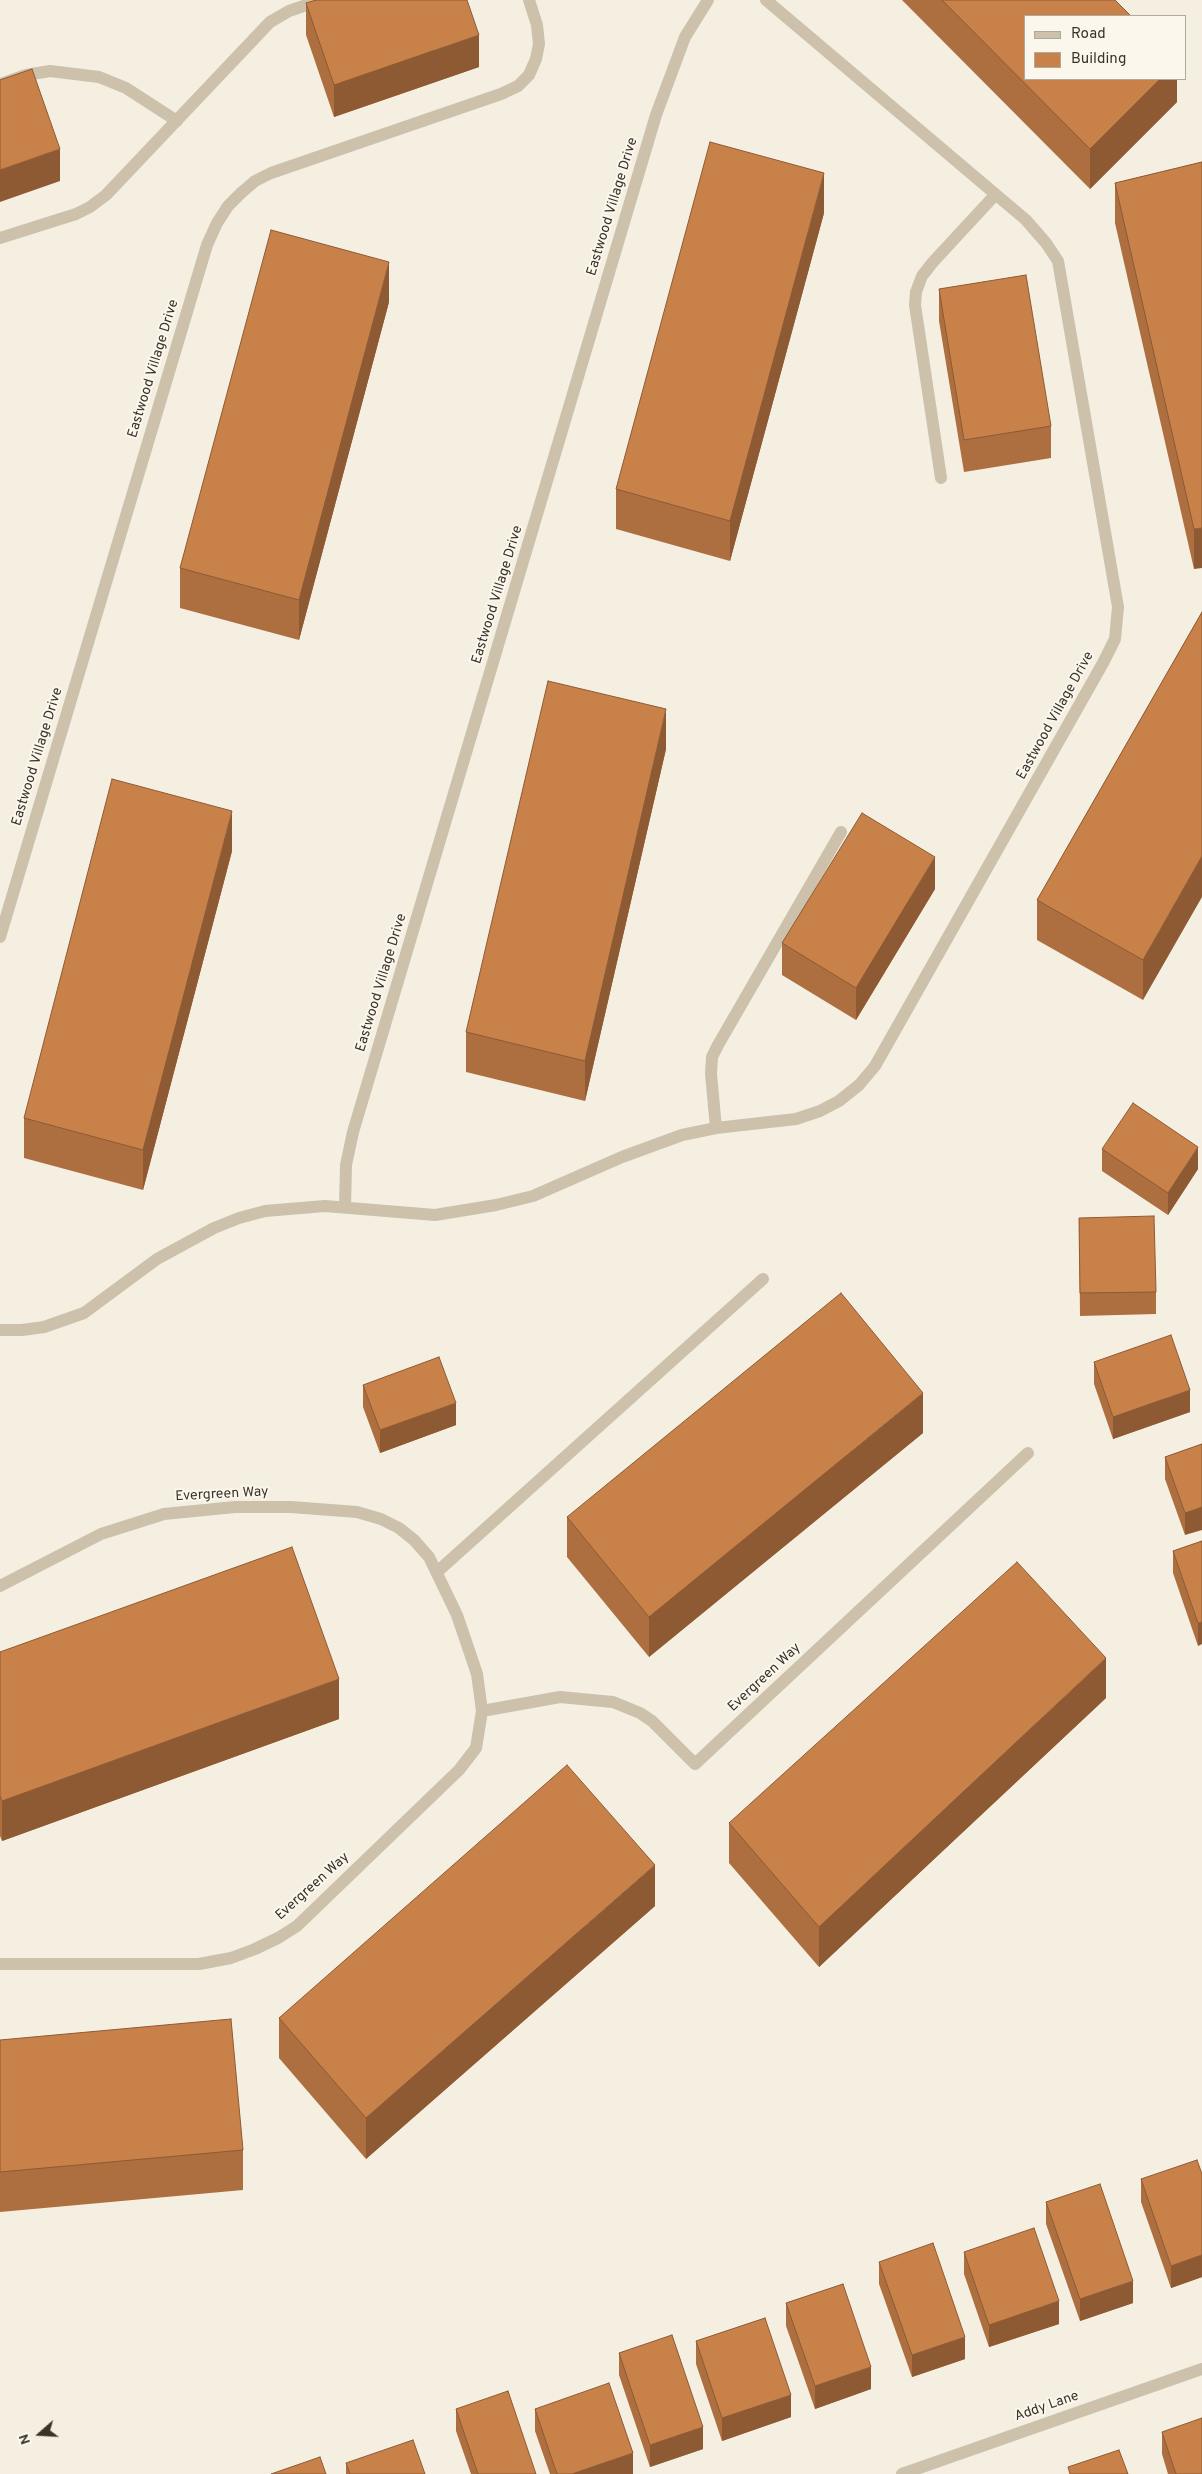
<!DOCTYPE html>
<html>
<head>
<meta charset="utf-8">
<style>
	body { margin:0 }
	#map { position:relative; width:1202px; height:2474px; overflow:hidden; background:#f4efe0; font-family:Overpass,sans-serif }
	canvas { display:block }
	.legend { position:absolute; left:1024px; top:15px; width:162px; height:65px; box-sizing:border-box; background:#fbf7ed; border:1px solid #aea99f; margin:0; padding:6px 9px; list-style:none; font-size:15px; color:#3b332b }
	.legend li { display:flex; align-items:center; gap:10px; height:25px }
	.legend b { width:25px; border:1px solid #aea99f }
	.north { position:absolute; left:15px; top:2409px; width:50px; height:50px; -webkit-text-stroke:4px #fbf7ed; paint-order:stroke; rotate:251deg; font-size:14px; font-weight:700; line-height:20px; text-align:center; color:#3b332b }
	.north::after { content:''; display:block; margin:auto; width:18px; height:22px; background:#3b332b; clip-path:polygon(50% 0,100% 100%,50% 72%,0 100%) }
</style>
</head>
<body>
<div id="map">
<canvas width="1202" height="2474"></canvas>
<ul class="legend">
<li><b style="height:6px;background:#cdc1ab"></b>Road</li>
<li><b style="height:14px;background:#c9814a"></b>Building</li>
</ul>
<div class="north">N</div>
</div>
<script>
const ctx = document.querySelector('canvas').getContext('2d');
ctx.lineJoin = 'round';
function shape(rows) {
  const path = new Path2D();
  for (const r of rows) {
    path.moveTo(r[0], r[1]);
    for (let i = 2; i < r.length; i += 2) path.lineTo(r[i], r[i + 1]);
  }
  return path;
}
function trace(path, color, width, dash) {
  ctx.strokeStyle = color;
  ctx.lineWidth = width;
  ctx.lineCap = dash ? 'butt' : 'round';
  ctx.setLineDash(dash || []);
  ctx.stroke(path);
}
function fill(path, color) {
  ctx.fillStyle = color;
  ctx.fill(path, 'evenodd');
}
function drawText(font, color, halo, rows, align = 'center') {
  ctx.font = font + ' Overpass,sans-serif';
  ctx.lineWidth = 4;
  ctx.setLineDash([]);
  ctx.textBaseline = 'middle';
  ctx.strokeStyle = halo;
  ctx.fillStyle = color;
  for (const [text, x, y, turn = 0] of rows) {
    ctx.save();
    ctx.translate(x, y);
    ctx.rotate((+turn || 0) * Math.PI / 180);
    ctx.textAlign = isNaN(turn) ? turn : align;
    if (halo) ctx.strokeText(text, 0, 0);
    ctx.fillText(text, 0, 0);
    ctx.restore();
  }
}
const minor = shape([
	[0,84,26,75,50,71,99,77,126,88,177,121],
	[0,238,76,214,90,207,106,195,270,22,289,11,321,0],
	[941,478,915,305,916,292,922,276,933,262,995,195],
	[0,937,207,245,217,223,228,206,241,193,255,181,271,173,501,94,518,86,529,75,536,59,539,44,537,25,529,0],
	[716,1128,711,1074,712,1057,718,1045,841,832],
	[345,1207,346,1165,353,1132,656,115,685,37,708,0],
	[0,1330,22,1330,44,1327,84,1313,157,1259,214,1228,239,1218,265,1211,325,1206,435,1215,496,1205,533,1196,622,1157,682,1135,716,1128,796,1119,820,1111,839,1101,859,1085,875,1066,1103,663,1115,639,1118,607,1058,261,1046,243,1026,220,766,0],
	[437,1572,763,1279],
	[0,1586,101,1534,164,1514,235,1507,291,1507,357,1512,381,1519,399,1528,414,1540,429,1557,457,1615,477,1674,482,1711,476,1748,459,1770,297,1926,278,1938,255,1949,231,1958,199,1964,0,1964],
	[482,1711,560,1697,613,1702,640,1713,652,1721,695,1764,1028,1453],
	[902,2474,1202,2369]
]);
const wall = shape([
	[902,0,1115,0,1177,79,1177,102,1090,189],
	[306,3,479,67,334,117,306,35],
	[1202,162,1194,569,1115,223,1115,183],
	[824,213,730,561,616,529,616,489],
	[939,289,1051,426,1051,458,964,472,939,321],
	[389,302,299,640,180,608,180,568],
	[1202,612,1143,1000,1037,940,1037,900],
	[666,749,585,1101,466,1072,466,1032],
	[232,851,143,1190,24,1158,24,1118],
	[935,889,856,1020,782,975,782,943],
	[1102,1149,1198,1169,1168,1215,1102,1171],
	[1079,1218,1156,1292,1156,1314,1080,1316],
	[1094,1362,1190,1412,1113,1439,1094,1384],
	[363,1385,456,1425,380,1453,363,1407],
	[923,1433,649,1657,567,1557,567,1517],
	[1202,1444,1185,1535,1165,1479,1165,1457],
	[1202,1541,1198,1646,1173,1573,1173,1551],
	[0,1652,339,1719,2,1841,0,1836],
	[1106,1698,819,1967,729,1863,729,1823],
	[655,1906,366,2159,279,2058,279,2018],
	[0,2040,243,2150,243,2190,0,2212],
	[1202,2174,1202,2277,1171,2288,1141,2202,1141,2179],
	[1046,2202,1133,2303,1080,2321,1046,2224],
	[964,2252,1059,2324,989,2347,964,2274],
	[879,2262,965,2359,912,2377,879,2284],
	[786,2303,871,2389,815,2409,786,2326],
	[696,2341,791,2417,722,2441,696,2364],
	[619,2353,703,2449,650,2467,619,2375],
	[456,2409,536,2474,471,2474,456,2431],
	[535,2409,633,2474,550,2474,535,2431],
	[1162,2432,1202,2474,1168,2474,1162,2454],
	[346,2463,425,2474,346,2474]
]);
const shadedWall = shape([
	[479,35,479,67,334,117,334,85],
	[1160,79,1177,79,1177,102,1090,189,1090,149],
	[60,149,60,181,0,202,0,170],
	[824,173,824,213,730,561,730,521],
	[389,262,389,302,299,640,299,600],
	[1202,528,1202,568,1194,569,1194,529],
	[666,709,666,749,585,1101,585,1061],
	[232,811,232,851,143,1190,143,1150],
	[1202,856,1202,897,1143,1000,1143,960],
	[935,857,935,889,856,1020,856,988],
	[1198,1147,1198,1169,1168,1215,1168,1193],
	[1190,1390,1190,1412,1113,1439,1113,1417],
	[923,1393,923,1433,649,1657,649,1617],
	[456,1403,456,1425,380,1453,380,1430],
	[1202,1507,1202,1530,1185,1535,1185,1513],
	[1202,1622,1202,1644,1198,1646,1198,1623],
	[1106,1658,1106,1698,819,1967,819,1927],
	[339,1679,339,1719,2,1841,2,1801],
	[655,1865,655,1906,366,2159,366,2118],
	[1202,2255,1202,2277,1171,2288,1171,2266],
	[1133,2281,1133,2303,1080,2321,1080,2299],
	[1059,2301,1059,2324,989,2347,989,2325],
	[965,2337,965,2359,912,2377,912,2355],
	[871,2367,871,2389,815,2409,815,2386],
	[791,2395,791,2417,722,2441,722,2418],
	[703,2427,703,2449,650,2467,650,2445],
	[633,2453,633,2474,572,2474]
]);
const building = shape([
	[316,0,467,0,479,35,334,85,306,3,316,0],
	[942,0,1115,0,1131,16,1026,16,1026,79,1160,79,1090,149,942,0],
	[32,69,60,149,0,170,0,80,32,69],
	[710,142,824,173,730,521,616,489,710,142],
	[1202,162,1202,528,1194,529,1115,183,1202,162],
	[271,230,389,262,299,600,180,568,271,230],
	[1026,275,1051,426,964,440,939,289,1026,275],
	[1202,612,1202,856,1143,960,1037,900,1202,612],
	[548,681,666,709,585,1061,466,1032,548,681],
	[112,779,232,811,143,1150,24,1118,112,779],
	[862,813,935,857,856,988,782,943,862,813],
	[1133,1103,1198,1147,1168,1193,1102,1149,1133,1103],
	[1154,1216,1156,1292,1080,1293,1079,1218,1154,1216],
	[841,1293,923,1393,649,1617,567,1517,841,1293],
	[1171,1335,1190,1390,1113,1417,1094,1362,1171,1335],
	[439,1357,456,1403,380,1430,363,1385,439,1357],
	[1202,1444,1202,1507,1185,1513,1165,1457,1202,1444],
	[1202,1541,1202,1622,1198,1623,1173,1551,1202,1541],
	[292,1547,339,1679,2,1801,0,1796,0,1652,292,1547],
	[1017,1562,1106,1658,819,1927,729,1823,1017,1562],
	[567,1765,655,1865,366,2118,279,2018,567,1765],
	[231,2019,243,2150,0,2172,0,2040,231,2019],
	[1197,2160,1202,2174,1202,2255,1171,2266,1141,2179,1197,2160],
	[1100,2184,1133,2281,1080,2299,1046,2202,1100,2184],
	[1034,2228,1059,2301,989,2325,964,2252,1034,2228],
	[933,2243,965,2337,912,2355,879,2262,933,2243],
	[843,2284,871,2367,815,2386,786,2303,843,2284],
	[765,2318,791,2395,722,2418,696,2341,765,2318],
	[672,2335,703,2427,650,2445,619,2353,672,2335],
	[609,2383,633,2453,572,2474,557,2474,535,2409,609,2383],
	[508,2391,536,2474,478,2474,456,2409,508,2391],
	[1202,2418,1202,2474,1176,2474,1162,2432,1202,2418],
	[413,2440,425,2474,350,2474,346,2463,413,2440],
	[1119,2450,1128,2474,1070,2474,1068,2467,1119,2450],
	[320,2457,326,2474,271,2474,320,2457]
]);
const streetNames = [
	["Eastwood Village Drive",613,207,-73],
	["Eastwood Village Drive",154,369,-73],
	["Eastwood Village Drive",498,595,-73],
	["Eastwood Village Drive",1056,716,-61],
	["Eastwood Village Drive",38,757,-73],
	["Eastwood Village Drive",382,983,-73],
	["Evergreen Way",222,1495,-3],
	["Evergreen Way",765,1678,-43],
	["Evergreen Way",313,1887,-42],
	["Addy Lane",1047,2407,-19]
];
trace(minor, '#cdc1ab', 12);
fill(wall, '#ad6f40');
fill(shadedWall, '#8d5a34');
fill(building, '#c9814a');
trace(building, '#8d5a34', 1);
drawText('14px', '#3b332b', '#fbf7ed', streetNames);
</script>
</body>
</html>
